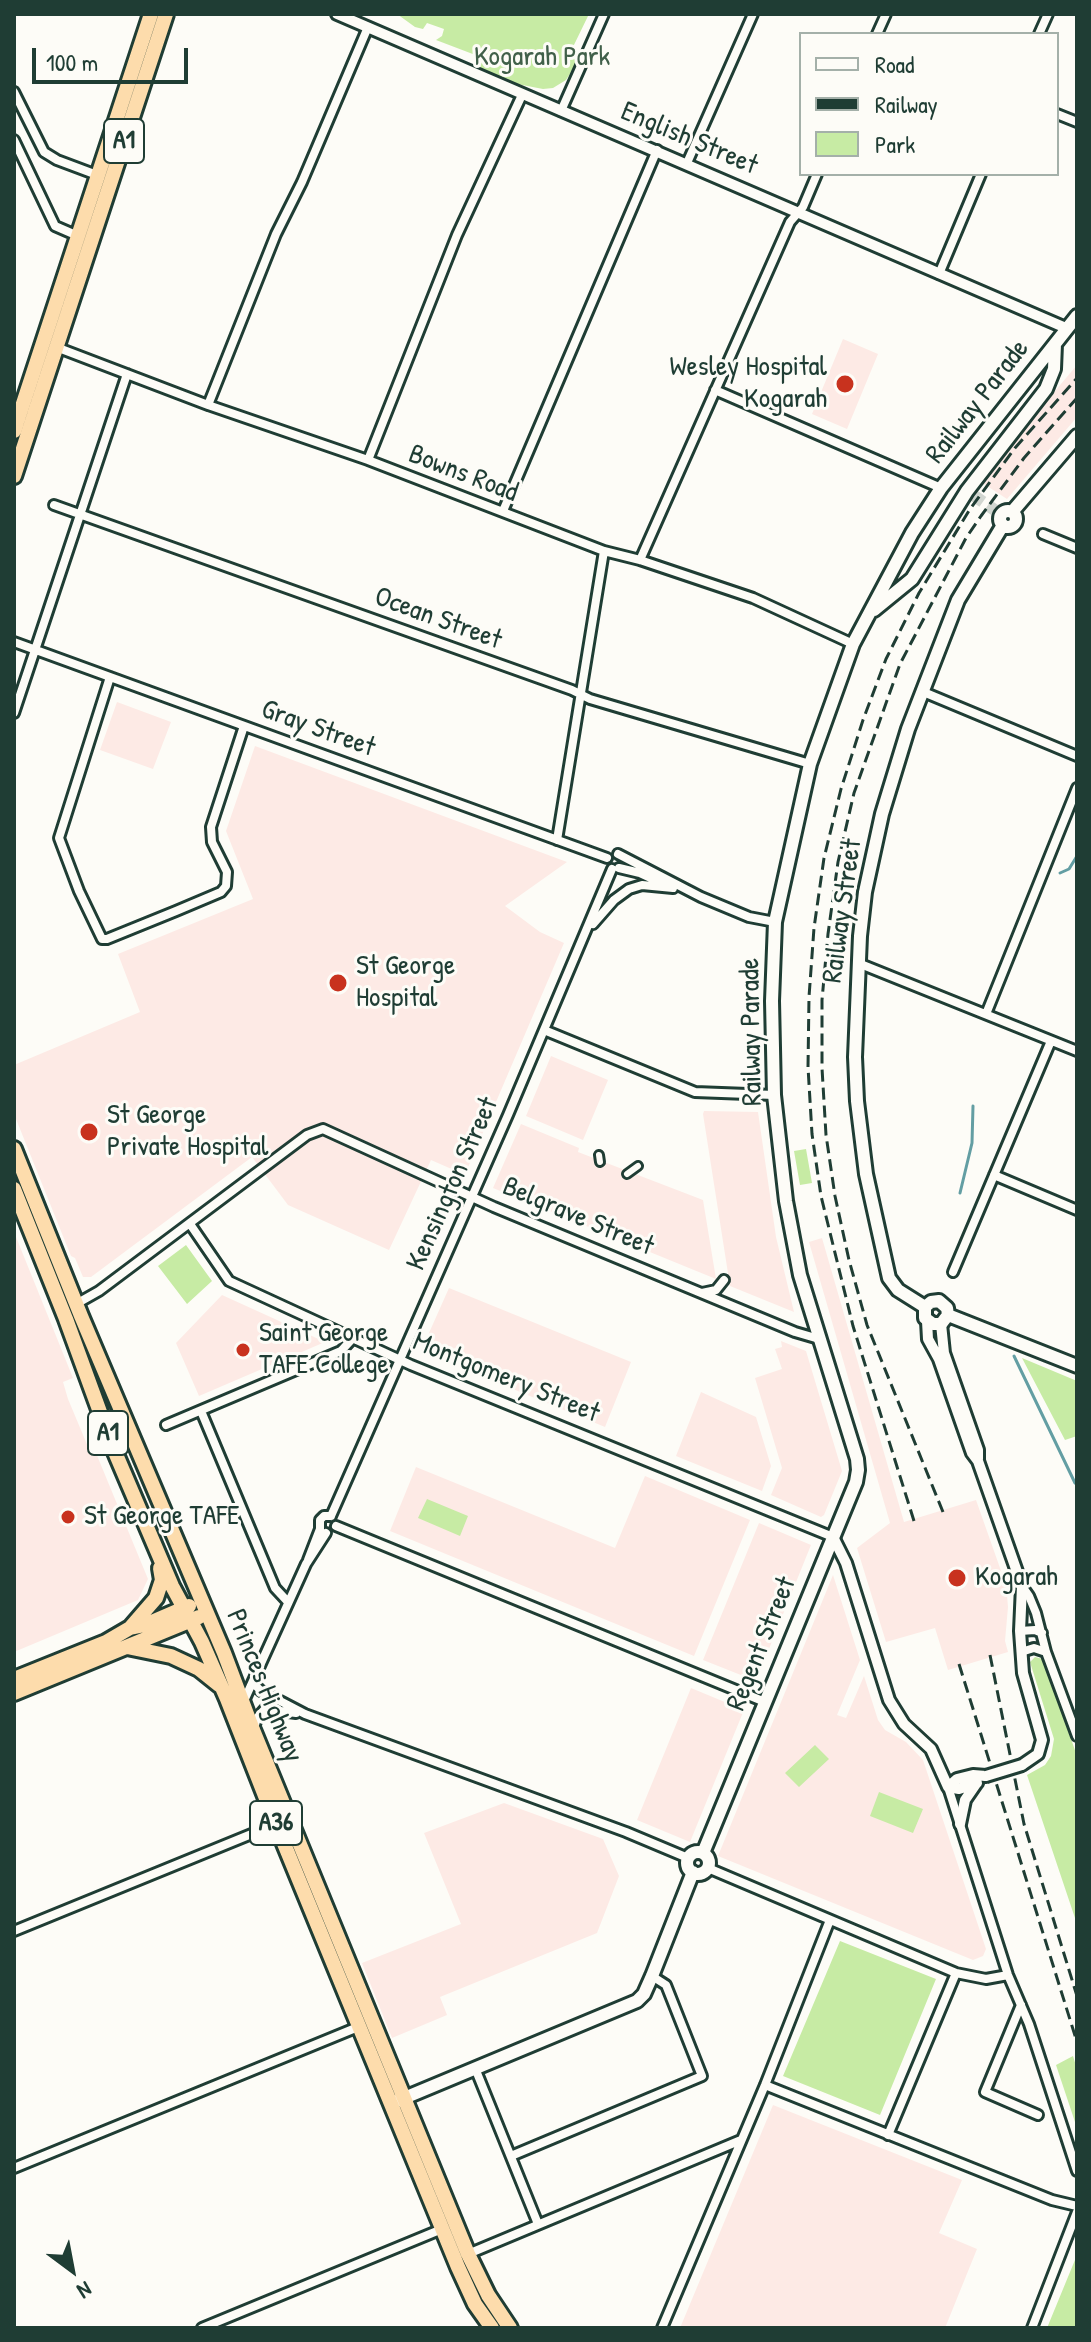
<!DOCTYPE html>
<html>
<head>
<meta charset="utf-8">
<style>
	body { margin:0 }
	#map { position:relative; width:1091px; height:2342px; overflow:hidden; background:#fdfcf7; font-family:"Patrick Hand",sans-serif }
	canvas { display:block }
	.frame { position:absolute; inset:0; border:16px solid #1f3d34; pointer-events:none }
	.legend { position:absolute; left:799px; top:32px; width:260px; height:144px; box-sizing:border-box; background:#fdfcf7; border:2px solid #a4b0a9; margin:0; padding:10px 14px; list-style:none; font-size:24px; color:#1f3d34 }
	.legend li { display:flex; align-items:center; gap:16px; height:40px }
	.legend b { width:40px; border:2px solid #a4b0a9 }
	.north { position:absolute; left:32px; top:2230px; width:80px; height:80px; -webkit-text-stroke:6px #fdfcf7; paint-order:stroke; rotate:148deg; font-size:22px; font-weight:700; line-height:32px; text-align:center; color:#1f3d34 }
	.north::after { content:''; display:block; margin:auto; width:28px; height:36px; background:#1f3d34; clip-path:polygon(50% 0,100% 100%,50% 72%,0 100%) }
	.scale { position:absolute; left:32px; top:48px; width:156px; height:36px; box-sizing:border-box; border:4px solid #1f3d34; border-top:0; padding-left:10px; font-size:24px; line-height:28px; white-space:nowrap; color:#1f3d34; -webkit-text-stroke:6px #fdfcf7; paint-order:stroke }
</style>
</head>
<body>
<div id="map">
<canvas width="1091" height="2342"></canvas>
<div class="frame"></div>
<ul class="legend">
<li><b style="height:10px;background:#fdfcf7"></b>Road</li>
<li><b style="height:10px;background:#1f3d34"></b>Railway</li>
<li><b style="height:22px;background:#c7eba4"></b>Park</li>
</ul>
<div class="north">N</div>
<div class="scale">100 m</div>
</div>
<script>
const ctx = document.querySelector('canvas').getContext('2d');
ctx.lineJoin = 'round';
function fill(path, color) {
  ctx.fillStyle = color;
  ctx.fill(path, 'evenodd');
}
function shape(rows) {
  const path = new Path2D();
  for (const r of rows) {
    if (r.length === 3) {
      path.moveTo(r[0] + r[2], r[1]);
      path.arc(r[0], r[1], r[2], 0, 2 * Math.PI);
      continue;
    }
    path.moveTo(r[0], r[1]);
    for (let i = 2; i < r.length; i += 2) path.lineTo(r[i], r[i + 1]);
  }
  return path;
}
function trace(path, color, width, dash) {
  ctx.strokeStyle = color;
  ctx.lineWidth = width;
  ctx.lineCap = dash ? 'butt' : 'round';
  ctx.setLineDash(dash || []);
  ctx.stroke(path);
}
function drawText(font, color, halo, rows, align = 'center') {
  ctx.font = font + ' "Patrick Hand",sans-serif';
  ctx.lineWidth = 6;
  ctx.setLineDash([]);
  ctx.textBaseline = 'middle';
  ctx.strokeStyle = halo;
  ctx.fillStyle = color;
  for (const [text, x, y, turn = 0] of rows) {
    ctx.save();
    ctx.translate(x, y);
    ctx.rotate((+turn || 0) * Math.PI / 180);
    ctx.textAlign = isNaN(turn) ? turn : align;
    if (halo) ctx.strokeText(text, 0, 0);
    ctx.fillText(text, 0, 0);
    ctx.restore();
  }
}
const built = shape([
	[843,339,878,354,847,429,812,414],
	[1077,365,1077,417,1007,499,981,482,1012,442],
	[117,702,171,722,153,769,100,750],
	[255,746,567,862,505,906,540,932,564,943,466,1172,463,1174,431,1160,389,1250,288,1205,252,1157,91,1277,83,1277,75,1258,71,1256,14,1114,14,1065,140,1012,118,954,253,899,226,831],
	[551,1056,608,1080,583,1140,526,1116],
	[704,1111,758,1112,776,1237,794,1312,730,1286,703,1114],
	[521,1124,579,1148,578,1152,703,1200,716,1279,493,1188],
	[14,1232,73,1378,63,1382,68,1399,91,1454,96,1453,148,1579,138,1600,14,1652],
	[822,1238,904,1522,976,1500,1006,1585,1008,1607,1005,1641,1008,1652,948,1670,935,1628,886,1642,857,1548,890,1523,809,1242],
	[449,1288,631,1362,605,1427,421,1351],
	[222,1295,277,1320,325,1342,199,1396,176,1343],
	[781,1341,806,1351,842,1471,824,1515,821,1517,771,1495,782,1468,755,1378,782,1369,775,1349,782,1347],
	[701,1392,756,1417,771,1466,762,1491,676,1456],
	[416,1467,615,1548,645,1476,750,1520,694,1656,390,1531],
	[759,1523,811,1545,756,1681,703,1660],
	[833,1575,860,1660,837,1715,846,1718,864,1676,878,1720,885,1730,906,1742,923,1760,986,1949,983,1956,973,1960,718,1856],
	[691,1688,744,1710,690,1842,637,1820],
	[504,1803,603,1839,619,1876,597,1933,440,1997,447,2015,392,2038,362,1963,461,1924,424,1833],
	[773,2105,962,2180,939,2233,977,2249,945,2328,680,2328]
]);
const green = shape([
	[397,14,589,14,572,49,581,54,575,66,566,80,553,88,543,89,512,83,481,69,478,56,436,40,442,36,444,29,427,23,423,29,415,27],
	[806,1149,812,1183,800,1185,794,1151],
	[186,1245,212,1281,187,1304,158,1266],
	[1022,1358,1077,1381,1077,1436,1065,1440],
	[427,1499,468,1516,460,1536,418,1518],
	[1035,1657,1043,1659,1077,1756,1077,1924,1027,1775,1045,1765,1051,1756,1054,1739,1030,1662],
	[815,1745,829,1759,799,1787,785,1773],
	[879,1792,923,1809,913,1833,870,1816],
	[840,1941,936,1979,880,2115,783,2076],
	[1073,2056,1077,2069,1077,2128,1056,2065],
	[1077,2255,1077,2328,1047,2328]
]);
const stream = shape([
	[1060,873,1069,869,1077,856],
	[960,1193,972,1143,973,1106],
	[1014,1356,1075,1483]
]);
const secondaryTunnel = shape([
	[973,495,999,513]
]);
const pedestrian = shape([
	[599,1155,600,1162],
	[627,1174,638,1166]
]);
const minor = shape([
	[877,34,886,14],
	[1039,34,1048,14],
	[14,92,44,152,57,160,97,175],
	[561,111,604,14],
	[1057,114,1077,122],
	[14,140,55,226,78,236],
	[687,163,753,14],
	[939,274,981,174],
	[56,347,208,405,368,460,604,551,640,560,753,598,853,644],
	[715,390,941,488],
	[208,405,276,234,302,182,368,27],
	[368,460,457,235,522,95],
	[54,505,572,690,590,699,810,764],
	[503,511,657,150],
	[1043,534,1077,548],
	[640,560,790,222,803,207,817,174],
	[14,642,607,858],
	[110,677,59,838,79,891,102,939,107,939,176,911,221,892,226,886,227,872,212,842,211,827,244,726],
	[921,691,1077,756],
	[14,713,127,374],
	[557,840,604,551],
	[618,854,701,897,749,917,775,922],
	[619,868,640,873,666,885],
	[593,924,614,900,629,889,642,885,673,888],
	[858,963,1077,1051],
	[986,1014,1077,788],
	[544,1030,695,1092,774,1095],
	[994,1175,1077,1210],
	[190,1224,229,1281,411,1365,833,1537],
	[953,1272,1051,1041],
	[702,1293,716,1290,724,1280],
	[76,1304,99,1291,307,1135,323,1129,494,1207,795,1332,819,1339],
	[201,1411,275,1588,288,1602],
	[166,1425,341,1351,353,1338],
	[331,1516,508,1115,612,869],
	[336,1526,765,1702],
	[308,1560,320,1529,320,1520,324,1516,331,1516],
	[1022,1586,1029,1596,1036,1613,1046,1652,1077,1736],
	[1020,1631,1035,1630,1042,1633],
	[1021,1652,1034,1648,1046,1652],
	[253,1683,261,1691,305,1714,626,1832,688,1858],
	[243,1703,306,1564,326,1533],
	[254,1728,257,1718,265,1709,296,1713],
	[948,1787,1008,1975,1029,2024,1077,2171],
	[708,1868,956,1973,986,1979,1008,1975],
	[14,1931,276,1824],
	[1021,2005,985,2092,1038,2115],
	[475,2068,538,2224],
	[765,2085,1052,2200,1077,2206],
	[888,2135,956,1973],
	[511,2156,702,2076,666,1985,652,1976],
	[14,2168,358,2027],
	[468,2254,741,2140],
	[202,2328,442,2229],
	[662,2328,765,2085,830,1920],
	[1032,2328,1077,2212]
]);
const tertiary = shape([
	[337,14,1066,328],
	[927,1321,928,1339,939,1359,972,1453,978,1461,1022,1586,1020,1631,1023,1673,1042,1740,1038,1754,1022,1765],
	[941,1324,944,1353,978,1450,978,1459],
	[833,1537,846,1563,889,1700,904,1724,931,1749,948,1787],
	[948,1787,959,1789,977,1783],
	[948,1787,957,1779,973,1775,986,1776],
	[960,1824,965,1800,976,1784]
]);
const secondary = shape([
	[1008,519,8],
	[1012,512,1077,436],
	[874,610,912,579,967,491,1046,389,1054,369,1055,344],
	[925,1307,898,1290,889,1278,866,1174,857,1101,855,1057,860,936,865,892,882,814,908,729,958,600,1003,525],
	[925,1307,925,1318,933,1324,941,1324,948,1315],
	[925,1307,931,1302,939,1301,947,1308,948,1315],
	[948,1315,1077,1366],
	[698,1863,11],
	[703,1853,856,1482,858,1470,857,1459,800,1275,786,1201,774,1095,772,1001,775,922,810,764,853,644,912,533,941,488,1077,316],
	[397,2101,637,2001,644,1994,652,1976,693,1872]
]);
const trunk = shape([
	[14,431,151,14],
	[14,476,166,14],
	[14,1149,81,1316,224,1653,253,1730,468,2254,488,2295,510,2328],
	[14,1189,66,1319,112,1445,172,1586,202,1642,227,1699,276,1824,458,2267,475,2304,492,2328],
	[130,1628,156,1598,162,1580,160,1568],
	[127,1647,171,1656,199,1669,219,1685],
	[14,1679,106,1642,130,1628,145,1625,189,1606],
	[14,1693,199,1617]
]);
const rail = shape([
	[943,1512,867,1325,849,1260,835,1196,826,1135,822,1068,822,1000,828,934,838,862,854,793,900,664,966,538,981,516,1024,458,1077,398],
	[914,1521,853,1326,821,1196,812,1134,808,1067,809,997,814,928,824,858,841,789,863,720,886,659,919,593,970,509,1015,448,1077,378],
	[990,1655,1024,1824,1077,1996],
	[959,1664,1077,2042]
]);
const tertiaryBridge = shape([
	[986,1776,1022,1765]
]);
const markers = [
	[845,384,10,"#c8321e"],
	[338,983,10,"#c8321e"],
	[89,1132,10,"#c8321e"],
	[243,1350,8,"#c8321e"],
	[68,1517,8,"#c8321e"],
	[957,1578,10,"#c8321e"]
];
const shields = [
	[124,141,40],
	[108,1433,40],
	[276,1823,52]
];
const shieldNames = [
	["A1",124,141],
	["A1",108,1433],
	["A36",276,1823]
];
const parkNames = [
	["Kogarah Park",542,58]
];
const streetNames = [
	["English Street",689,139,23],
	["Railway Parade",978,402,-52],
	["Bowns Road",463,474,21],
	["Ocean Street",438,619,20],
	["Gray Street",318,729,20],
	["Railway Street",843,911,-82],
	["Railway Parade",752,1032,-91],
	["Kensington Street",453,1184,-66],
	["Belgrave Street",578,1217,23],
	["Montgomery Street",506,1378,22],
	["Regent Street",762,1644,-68],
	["Princes Highway",264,1686,68]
];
const poiNames = [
	["Wesley Hospital",827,368,"right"],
	["Kogarah",827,400,"right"],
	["St George",356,967],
	["Hospital",356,999],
	["St George",107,1116],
	["Private Hospital",107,1148],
	["Saint George",259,1334],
	["TAFE College",259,1366],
	["St George TAFE",84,1517],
	["Kogarah",975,1578]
];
fill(built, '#fdeae5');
fill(green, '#c7eba4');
trace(stream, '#639ea3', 3);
trace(secondaryTunnel, '#d1d6d0', 12, [12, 6]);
trace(pedestrian, '#1f3d34', 12);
trace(minor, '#1f3d34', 14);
trace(tertiary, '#1f3d34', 16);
trace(secondary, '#1f3d34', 18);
trace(trunk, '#1f3d34', 20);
trace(pedestrian, '#fdfcf7', 6);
trace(minor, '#fdfcf7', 8);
trace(tertiary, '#fdfcf7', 10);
trace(secondary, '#fdfcf7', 12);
trace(trunk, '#fddcac', 14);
trace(rail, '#1f3d34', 3, [12, 6]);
trace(tertiaryBridge, '#1f3d34', 16, []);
trace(tertiaryBridge, '#fdfcf7', 10);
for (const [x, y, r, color] of markers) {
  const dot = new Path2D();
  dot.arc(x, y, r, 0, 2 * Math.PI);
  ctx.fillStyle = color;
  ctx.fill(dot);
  trace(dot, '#fdfcf7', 3);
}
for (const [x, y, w] of shields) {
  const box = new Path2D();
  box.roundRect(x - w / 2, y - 22, w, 44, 6);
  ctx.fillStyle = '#fdfcf7';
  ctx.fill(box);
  trace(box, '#1f3d34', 2);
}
drawText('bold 26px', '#1f3d34', null, shieldNames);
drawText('28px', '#41604a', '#fdfcf7', parkNames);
drawText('28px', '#1f3d34', '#fdfcf7', streetNames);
drawText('28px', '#1f3d34', '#fdfcf7', poiNames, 'left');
</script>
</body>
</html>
